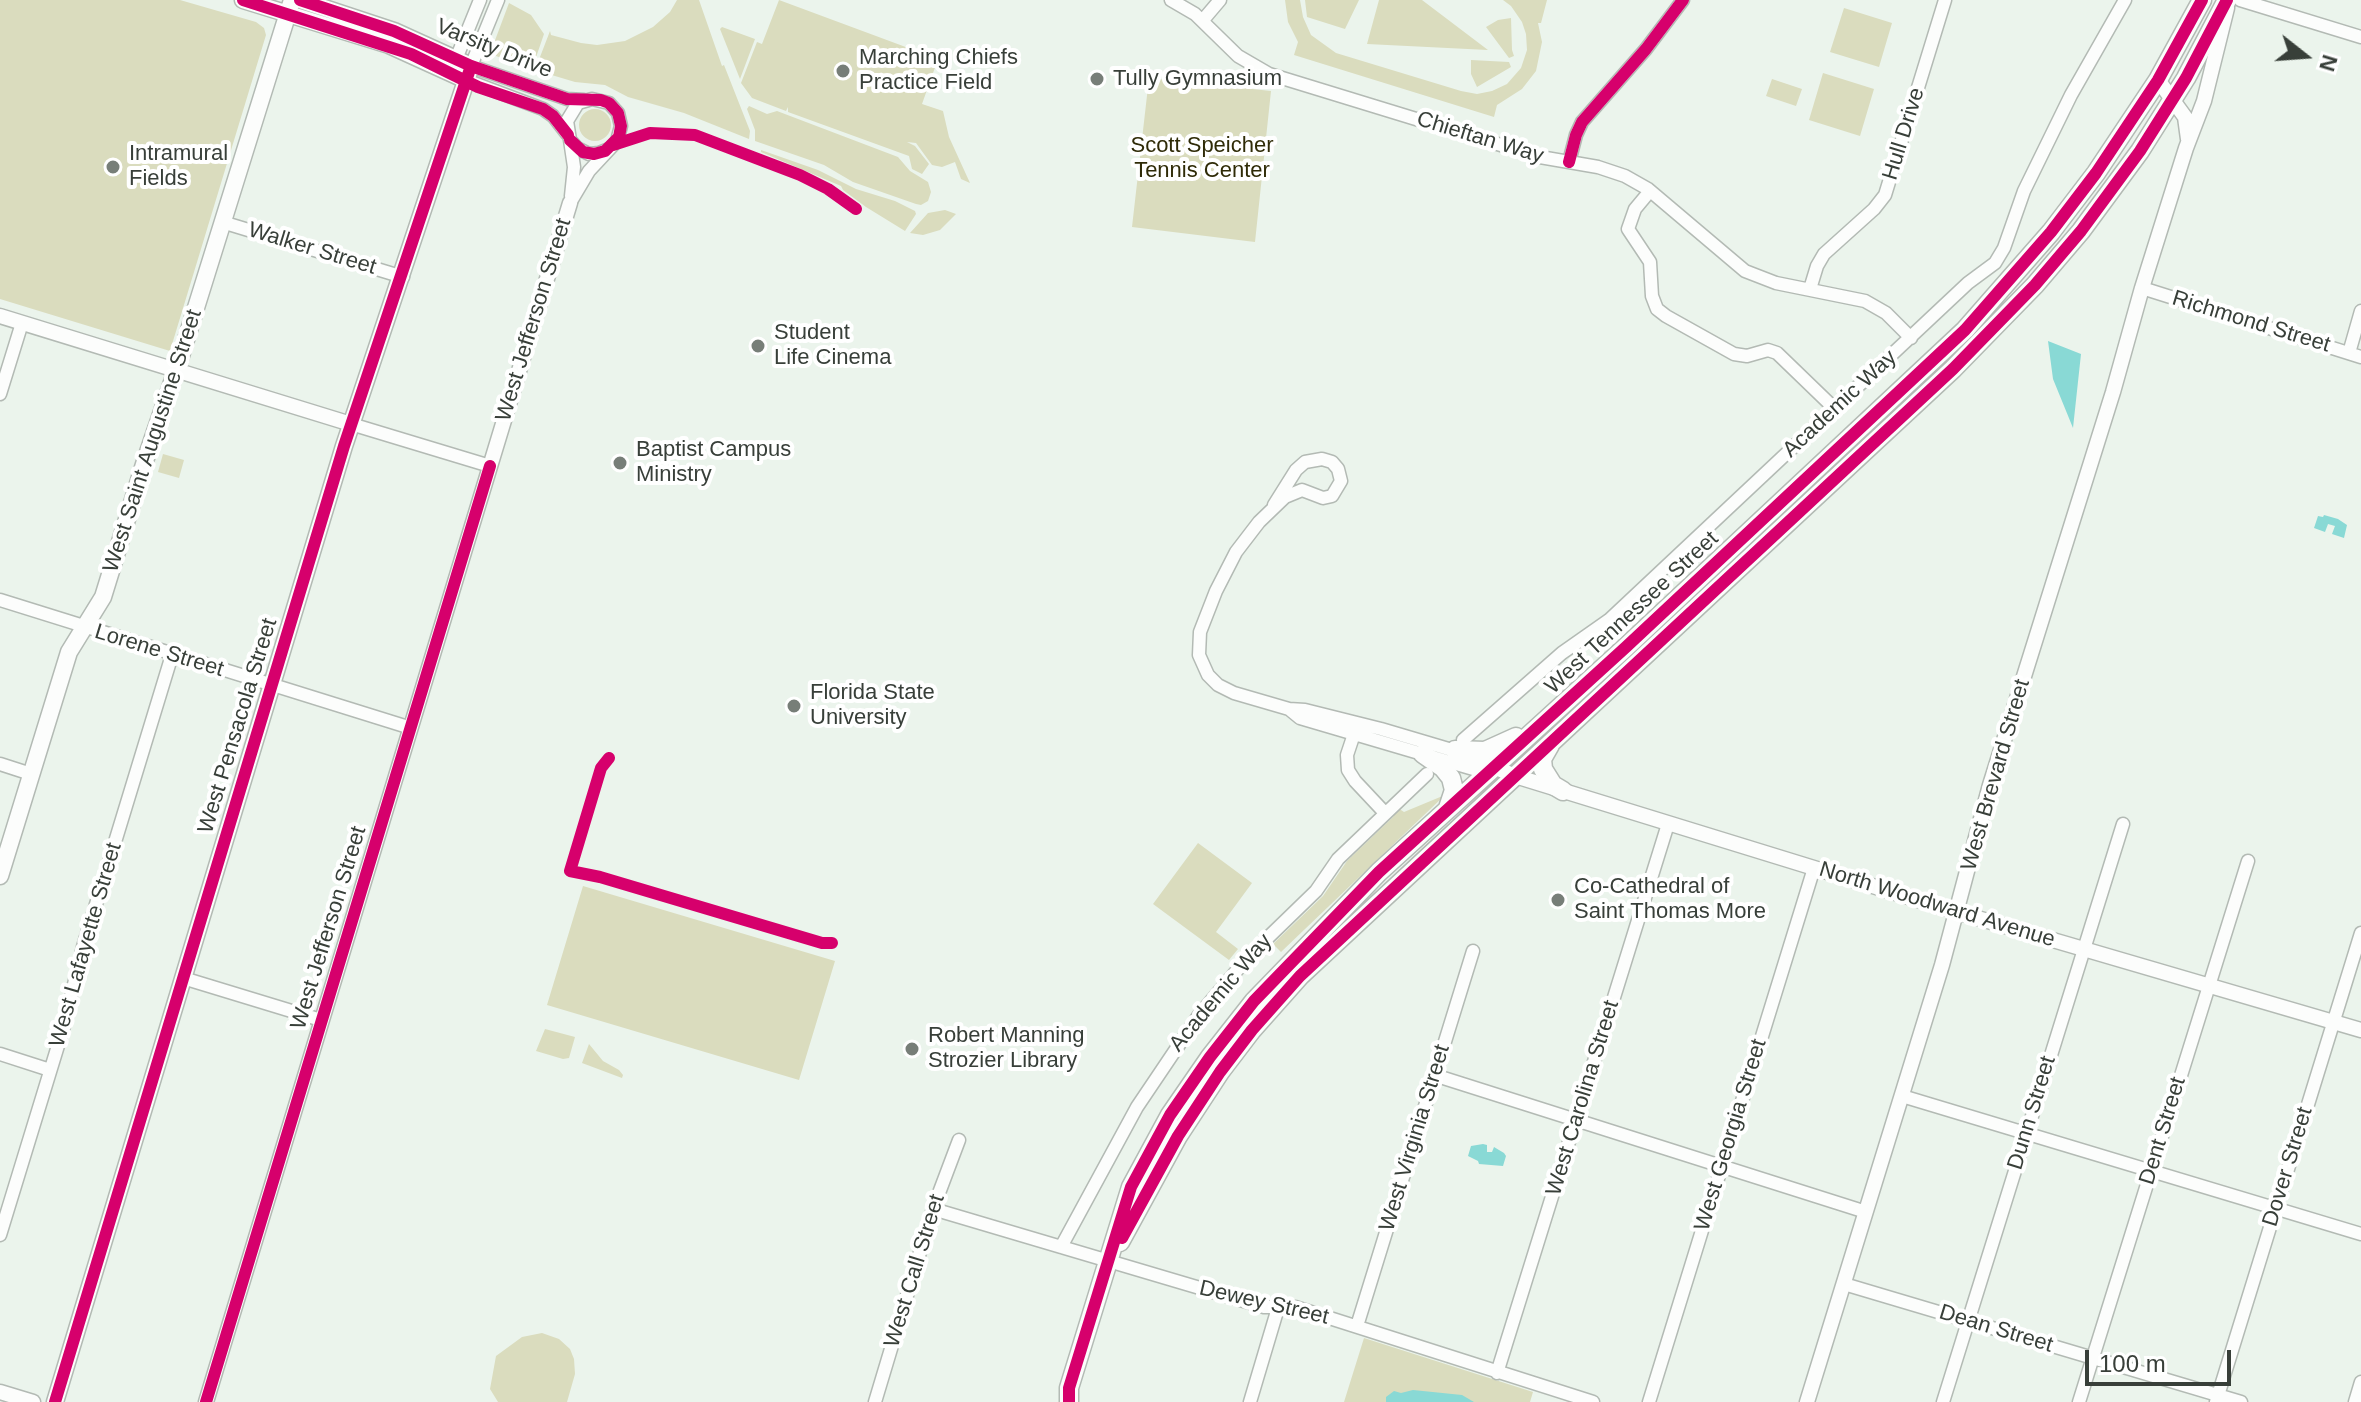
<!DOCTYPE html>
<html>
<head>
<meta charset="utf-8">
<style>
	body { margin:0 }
	#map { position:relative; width:2361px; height:1402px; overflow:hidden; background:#ebf4ec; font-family:Arial,sans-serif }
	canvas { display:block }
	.north { position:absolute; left:2265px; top:16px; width:80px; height:80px; -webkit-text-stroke:6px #fff; paint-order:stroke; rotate:107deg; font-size:22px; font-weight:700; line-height:32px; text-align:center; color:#383f39 }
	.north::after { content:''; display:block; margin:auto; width:28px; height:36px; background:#383f39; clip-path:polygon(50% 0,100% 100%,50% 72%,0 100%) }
	.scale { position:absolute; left:2085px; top:1350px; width:146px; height:36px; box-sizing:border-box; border:4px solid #383f39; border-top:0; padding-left:10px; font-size:24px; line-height:28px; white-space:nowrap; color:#383f39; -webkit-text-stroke:6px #fff; paint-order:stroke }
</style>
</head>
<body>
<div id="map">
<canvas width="2361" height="1402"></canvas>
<div class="north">N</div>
<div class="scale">100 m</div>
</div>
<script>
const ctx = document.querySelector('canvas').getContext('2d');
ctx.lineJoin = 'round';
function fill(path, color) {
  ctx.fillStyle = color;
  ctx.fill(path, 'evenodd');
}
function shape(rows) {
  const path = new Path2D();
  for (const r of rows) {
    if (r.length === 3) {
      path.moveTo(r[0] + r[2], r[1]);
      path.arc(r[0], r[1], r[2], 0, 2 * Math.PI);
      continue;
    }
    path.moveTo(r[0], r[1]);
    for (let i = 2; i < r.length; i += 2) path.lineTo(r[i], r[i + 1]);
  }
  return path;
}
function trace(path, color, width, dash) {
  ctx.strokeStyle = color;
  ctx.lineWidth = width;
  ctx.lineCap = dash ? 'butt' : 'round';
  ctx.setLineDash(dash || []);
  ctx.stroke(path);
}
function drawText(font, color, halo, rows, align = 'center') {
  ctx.font = font + ' Arial,sans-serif';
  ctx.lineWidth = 8;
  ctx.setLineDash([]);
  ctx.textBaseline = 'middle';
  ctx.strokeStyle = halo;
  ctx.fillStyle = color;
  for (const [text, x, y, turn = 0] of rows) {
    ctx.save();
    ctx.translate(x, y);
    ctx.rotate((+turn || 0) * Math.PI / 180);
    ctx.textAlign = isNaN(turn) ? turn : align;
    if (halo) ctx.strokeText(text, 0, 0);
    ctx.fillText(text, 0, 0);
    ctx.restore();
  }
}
const green = shape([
	[0,0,180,0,256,22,264,28,266,35,170,351,0,299],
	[677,0,699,0,722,66,724,65,750,131,749,139,684,113,628,97,605,85,575,82,535,70,550,31,551,35,581,43,597,45,625,41,653,27,670,12],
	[779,0,938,59,922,104,943,111,949,137,970,183,961,179,955,162,942,167,932,165,916,143,907,142,915,146,929,164,922,174,912,169,909,156,788,112,788,107,786,111,752,98,741,83,757,42,762,44],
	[1285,0,1300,0,1303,17,1311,35,1336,53,1461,91,1477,94,1492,91,1507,84,1521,68,1527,50,1526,34,1522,22,1511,6,1503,0,1547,0,1541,23,1538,23,1542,42,1536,71,1522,89,1497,105,1494,117,1294,55,1298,42,1288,22],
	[1305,0,1359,0,1345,29,1307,17],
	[1379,0,1422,0,1488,50,1367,44],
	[509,3,531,15,544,34,532,69,496,56,491,51],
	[1844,8,1892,23,1879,67,1830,52],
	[1511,18,1512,50,1514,56,1509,58,1486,27,1498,20],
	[722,27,755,39,740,79,720,29],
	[1471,60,1509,62,1511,67,1477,87,1471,74],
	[1823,73,1874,89,1860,136,1809,120],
	[1149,78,1271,91,1255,242,1132,227],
	[1772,79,1802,89,1796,106,1766,96],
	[749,106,767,114,777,111,898,157,910,171,928,182,931,192,928,201,921,205,916,204,853,182,824,165,755,141,755,130,747,109],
	[595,125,16],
	[761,150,818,170,856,189,895,201,915,211,916,214,905,231,866,207,843,190,841,186,761,152],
	[945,210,956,214,940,230,923,235,910,233,928,213],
	[163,454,184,460,179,478,158,472],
	[1445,795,1281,952,1273,944,1323,896,1347,861,1393,817,1398,808,1404,812],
	[1198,843,1252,883,1216,932,1238,949,1229,960,1153,904],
	[583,886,835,961,799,1080,547,1005],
	[545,1029,575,1037,569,1058,563,1059,536,1051],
	[589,1044,603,1061,619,1070,623,1075,622,1078,582,1063],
	[542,1333,559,1339,570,1349,574,1359,575,1374,567,1402,498,1402,490,1389,496,1356,522,1337],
	[1364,1338,1533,1392,1530,1402,1344,1402]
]);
const water = shape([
	[2048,341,2081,354,2073,428,2053,379],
	[2324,515,2338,519,2347,525,2344,538,2332,534,2335,526,2328,524,2325,532,2314,528,2318,516,2323,517],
	[1483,1144,1487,1145,1487,1152,1492,1152,1494,1147,1504,1153,1506,1156,1503,1166,1479,1164,1478,1161,1468,1156,1471,1146],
	[1413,1390,1462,1395,1474,1402,1386,1402,1386,1397,1394,1391,1401,1393]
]);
const minor = shape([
	[498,0,471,66,567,99,584,100],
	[1171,0,1195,14,1238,56,1269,74,1540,157,1598,167,1625,176,1648,189,1745,271,1776,283,1865,301,1886,313,1911,338],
	[2240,0,2361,37],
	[1203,20,1220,0],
	[454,64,480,0],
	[466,80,543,109,553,116,567,134],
	[570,140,574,167,571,196],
	[1569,162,1576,135,1582,122,1646,49,1683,0],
	[1650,191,1635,209,1628,229,1650,262,1652,296,1657,309,1666,316,1734,354,1747,356,1768,350,1777,353,1835,409],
	[570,203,589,171,617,141,621,126,618,113,609,103,592,99,578,103,567,121,570,140,577,148,589,154,599,153,609,149],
	[222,222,403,277],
	[2142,288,2361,357],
	[1810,289,1817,266,1824,254,1874,209,1885,195,1945,0],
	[2349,353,2361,311],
	[0,394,22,323],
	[351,424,490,466],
	[1274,505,1296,470,1305,462,1322,459,1332,462,1338,469,1341,481,1332,496,1323,498,1302,490,1285,497,1259,522,1236,552,1216,591,1200,632,1199,655,1208,675,1218,685,1234,693,1289,709,1305,710,1381,729,1462,753,1494,767],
	[0,600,411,728],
	[1289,709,1300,718,1487,773],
	[1354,734,1347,755,1348,770,1355,781,1385,813],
	[1463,740,1562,653,1609,620,1968,283,1995,263,2004,248,2024,191,2071,95,2125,0],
	[0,764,31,774],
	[183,978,321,1020],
	[0,1054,50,1070],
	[1434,1075,1866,1212],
	[1902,1096,2361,1234],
	[933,1209,1264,1307,1295,1307,1593,1402],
	[0,1235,64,1026,83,947,172,655],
	[1061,1247,1137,1107,1199,1015,1250,955,1316,891,1338,859,1427,774],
	[1844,1284,2241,1402],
	[1357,1326,1473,951],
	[1497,1373,1668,824],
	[875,1402,933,1209,959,1140],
	[1250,1402,1278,1308],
	[1649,1402,1814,868],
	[1943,1402,2123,824],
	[2079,1402,2248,861],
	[2216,1402,2361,933],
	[2355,1402,2361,1382]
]);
const tertiary = shape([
	[2158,80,2185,117,2188,139],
	[0,316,351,424],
	[1494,767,1515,776,1957,912,2361,1030],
	[0,1392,33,1402],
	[206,1402,570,203],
	[1807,1402,1942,965,1990,785,2113,392,2142,288,2186,148,2204,101,2227,8]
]);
const secondary = shape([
	[243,0,389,45,466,80],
	[0,876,69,652,103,597,145,461,180,359,292,0],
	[55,1402,344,446,471,66,394,31,300,0]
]);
const primary = shape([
	[1550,745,1542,759,1543,769,1553,785,1563,791],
	[1455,750,1485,751,1516,737],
	[1423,754,1443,768,1451,778,1454,790,1448,808],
	[1120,1242,1178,1136,1220,1072,1252,1030,1300,976,1953,369,2035,285,2081,231,2140,151,2186,78,2227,0],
	[1069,1402,1069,1388,1131,1187,1170,1115,1210,1057,1254,1001,1379,872,1626,647,1965,330,2051,232,2096,173,2158,80,2202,0]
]);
const cycleway = shape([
	[243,0,411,54,478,87,543,109,553,116,568,135],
	[300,0,394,31,471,66,567,99,601,100,609,103,618,113,621,126,619,137,605,151,594,154,583,152,570,140],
	[613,145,650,133,695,135,800,175,828,189,856,209],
	[1569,162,1576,135,1582,122,1646,49,1683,0],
	[609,758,601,768,570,871,600,877,822,943,832,943],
	[1122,1238,1178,1136,1220,1072,1252,1030,1300,976,1953,369,2035,285,2081,231,2140,151,2186,78,2227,0],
	[55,1402,344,446,471,66],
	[206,1402,490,466],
	[1069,1402,1069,1388,1131,1187,1170,1115,1210,1057,1254,1001,1379,872,1626,647,1965,330,2051,232,2096,173,2158,80,2202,0]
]);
const markers = [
	[843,71,8,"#777e78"],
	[1097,79,8,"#777e78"],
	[113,167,8,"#777e78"],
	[758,346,8,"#777e78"],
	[620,463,8,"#777e78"],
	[794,706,8,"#777e78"],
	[1558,900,8,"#777e78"],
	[912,1049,8,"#777e78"]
];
const streetNames = [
	["Varsity Drive",494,49,22],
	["Hull Drive",1904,134,-73],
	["Chieftan Way",1480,138,17],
	["Walker Street",312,249,17],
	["West Jefferson Street",534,320,-73],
	["Richmond Street",2251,322,17],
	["Academic Way",1840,404,-43],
	["West Saint Augustine Street",153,441,-72],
	["West Tennessee Street",1632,613,-43],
	["Lorene Street",159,651,17],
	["West Pensacola Street",238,726,-73],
	["West Brevard Street",1996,775,-74],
	["North Woodward Avenue",1937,905,17],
	["West Jefferson Street",329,928,-73],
	["West Lafayette Street",86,945,-74],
	["Academic Way",1221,993,-50],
	["West Carolina Street",1583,1098,-73],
	["Dunn Street",2032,1113,-73],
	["Dent Street",2163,1131,-73],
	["West Georgia Street",1731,1135,-73],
	["West Virginia Street",1415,1138,-73],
	["Dover Street",2288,1167,-73],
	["West Call Street",915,1271,-73],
	["Dewey Street",1264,1303,13],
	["Dean Street",1996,1329,17]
];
const poiNames = [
	["Marching Chiefs",859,58],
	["Practice Field",859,83],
	["Tully Gymnasium",1113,79],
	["Intramural",129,154],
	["Fields",129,179],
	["Student",774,333],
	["Life Cinema",774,358],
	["Baptist Campus",636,450],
	["Ministry",636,475],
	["Florida State",810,693],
	["University",810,718],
	["Co-Cathedral of",1574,887],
	["Saint Thomas More",1574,912],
	["Robert Manning",928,1036],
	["Strozier Library",928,1061]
];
const parkNames = [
	["Scott Speicher",1202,146],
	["Tennis Center",1202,171]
];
fill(green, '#dadcbe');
fill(water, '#89d9d5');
trace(minor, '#b3bab4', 15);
trace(tertiary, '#b3bab4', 17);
trace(secondary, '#b3bab4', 19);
trace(primary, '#b3bab4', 21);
trace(minor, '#fcfdfc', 12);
trace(tertiary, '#fcfdfc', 14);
trace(secondary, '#fcfdfc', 16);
trace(primary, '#fcfdfc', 18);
trace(cycleway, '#d6006c', 12);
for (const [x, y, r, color] of markers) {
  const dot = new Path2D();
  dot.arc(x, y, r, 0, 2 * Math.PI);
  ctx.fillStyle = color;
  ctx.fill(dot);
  trace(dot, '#fff', 3);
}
drawText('22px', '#383f39', '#fff', streetNames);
drawText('22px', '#383f39', '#fff', poiNames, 'left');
drawText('22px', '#2f2b07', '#fff', parkNames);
</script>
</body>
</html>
